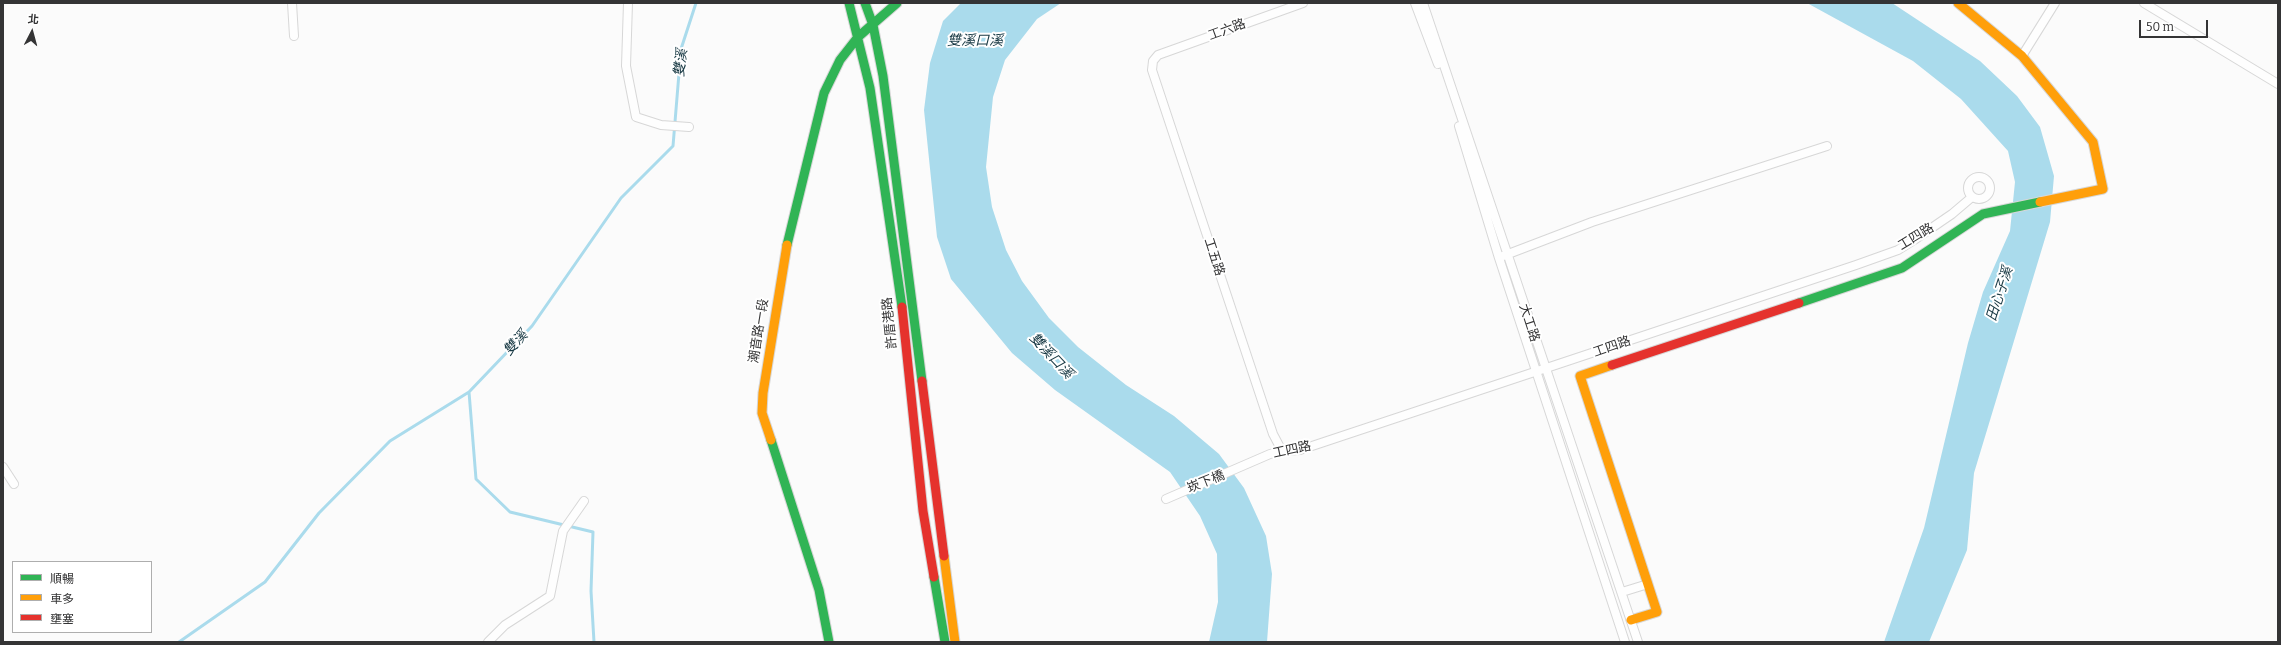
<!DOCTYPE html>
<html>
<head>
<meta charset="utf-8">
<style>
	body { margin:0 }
	#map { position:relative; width:2281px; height:645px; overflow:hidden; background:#fbfbfb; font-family:Bitter,"Noto Sans TC",serif }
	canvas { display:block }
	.frame { position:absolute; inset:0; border:4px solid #343435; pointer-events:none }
	.legend { position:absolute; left:12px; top:561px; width:140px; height:72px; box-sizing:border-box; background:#fff; border:1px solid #aeaeae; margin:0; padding:5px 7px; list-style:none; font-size:12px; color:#343435 }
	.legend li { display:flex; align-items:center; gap:8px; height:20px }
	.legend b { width:20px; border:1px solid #aeaeae }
	.north { position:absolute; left:12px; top:12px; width:40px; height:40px; -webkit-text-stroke:3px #fff; paint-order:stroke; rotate:6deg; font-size:11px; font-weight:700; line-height:16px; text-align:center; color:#343435 }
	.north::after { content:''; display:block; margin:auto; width:14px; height:18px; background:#343435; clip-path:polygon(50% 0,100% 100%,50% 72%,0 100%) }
	.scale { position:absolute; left:2139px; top:20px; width:69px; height:18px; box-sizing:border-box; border:2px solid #343435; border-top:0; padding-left:5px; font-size:12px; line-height:14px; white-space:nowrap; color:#343435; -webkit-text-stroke:3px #fff; paint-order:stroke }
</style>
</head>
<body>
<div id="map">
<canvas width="2281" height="645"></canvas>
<div class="frame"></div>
<ul class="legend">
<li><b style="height:5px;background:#30b455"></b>順暢</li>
<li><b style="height:5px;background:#ff9f0a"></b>車多</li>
<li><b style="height:5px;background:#e5322d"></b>壅塞</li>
</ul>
<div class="north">北</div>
<div class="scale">50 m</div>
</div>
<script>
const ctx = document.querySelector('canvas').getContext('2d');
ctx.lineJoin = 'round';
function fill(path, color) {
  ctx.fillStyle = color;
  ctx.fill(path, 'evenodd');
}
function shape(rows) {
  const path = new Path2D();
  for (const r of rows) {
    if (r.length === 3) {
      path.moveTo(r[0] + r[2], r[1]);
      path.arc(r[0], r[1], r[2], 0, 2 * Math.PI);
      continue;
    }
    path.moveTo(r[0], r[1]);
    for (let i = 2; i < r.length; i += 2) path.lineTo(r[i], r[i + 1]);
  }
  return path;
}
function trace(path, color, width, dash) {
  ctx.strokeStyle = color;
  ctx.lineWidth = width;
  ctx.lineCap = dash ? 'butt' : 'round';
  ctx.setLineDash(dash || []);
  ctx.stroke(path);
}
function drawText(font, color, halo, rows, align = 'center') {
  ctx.font = font + ' Bitter,"Noto Sans TC",serif';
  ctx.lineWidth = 4;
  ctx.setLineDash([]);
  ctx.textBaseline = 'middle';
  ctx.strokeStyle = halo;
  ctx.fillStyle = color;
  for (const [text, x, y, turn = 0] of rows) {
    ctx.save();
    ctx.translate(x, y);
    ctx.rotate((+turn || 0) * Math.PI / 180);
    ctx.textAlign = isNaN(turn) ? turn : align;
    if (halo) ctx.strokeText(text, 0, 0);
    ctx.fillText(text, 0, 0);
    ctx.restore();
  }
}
const water = shape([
	[961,3,1061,3,1037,19,1005,60,993,97,986,167,992,207,1006,250,1022,281,1049,318,1078,347,1126,385,1174,416,1219,454,1244,488,1266,536,1272,574,1267,642,1209,642,1218,602,1217,554,1200,516,1170,472,1055,390,1012,353,951,279,937,237,924,110,930,63,943,21],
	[1807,3,1892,3,1980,61,2017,96,2040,127,2054,176,2050,222,1974,473,1967,550,1929,642,1884,642,1924,528,1968,343,1983,292,2010,231,2015,182,2008,151,1961,99,1913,61]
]);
const stream = shape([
	[179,642,265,582,319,513,390,441,469,392],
	[594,642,591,591,593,532,510,512,476,479,469,392,532,326,621,198,673,146,681,49,696,3]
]);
const street = shape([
	[292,3,294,36],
	[628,3,626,66,636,117,661,125,689,127],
	[1415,3,1438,64],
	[1423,3,1638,642],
	[2144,3,2278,84],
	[2022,56,2055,3],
	[1459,126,1499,258,1625,642],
	[1979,188,11],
	[1503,256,1592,222,1827,146],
	[1282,451,1273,434,1152,70,1153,61,1158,55,1303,3],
	[3,467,14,484],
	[1166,499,1270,454,1282,451,1300,450,1856,265,1898,250,1914,240,1952,214,1972,197],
	[1622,592,1648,584],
	[488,642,505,625,550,596,563,531,584,501]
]);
const fast = shape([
	[849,3,870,88,902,307],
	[865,3,873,25,883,76,922,381],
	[787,245,824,93,840,60,858,37,897,3],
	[1799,303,1902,268,1983,214,2040,202],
	[771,440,819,590,829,642],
	[934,577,945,642]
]);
const slow = shape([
	[1958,3,2022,56,2093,142,2103,189,2040,202],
	[1612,365,1580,376,1657,612,1631,620],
	[771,440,762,413,763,393,787,245],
	[944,556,955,642]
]);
const jam = shape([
	[902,307,923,511,934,577],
	[1612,365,1799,303],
	[922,381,944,556]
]);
const streetNames = [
	["工六路",1227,30,-20],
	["工四路",1916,237,-31],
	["工五路",1214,257,72],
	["許厝港路",890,323,-96],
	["大工路",1529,323,72],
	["潮音路一段",759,331,-81],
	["工四路",1612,347,-19],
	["工四路",1292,450,-12],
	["崁下橋",1206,482,-22]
];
const waterNames = [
	["雙溪口溪",975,41],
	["雙溪",681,63,-83],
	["田心子溪",2000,294,-72],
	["雙溪",516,343,-47],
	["雙溪口溪",1051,356,47]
];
fill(water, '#aadbec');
trace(stream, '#aadbec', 3);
trace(street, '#d7d7d7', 10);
trace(fast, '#d7d7d7', 11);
trace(slow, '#d7d7d7', 11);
trace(jam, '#d7d7d7', 11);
trace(street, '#fefefe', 8);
trace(fast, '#30b455', 9);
trace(slow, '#ff9f0a', 9);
trace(jam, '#e5322d', 9);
drawText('13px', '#343435', '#fff', streetNames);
drawText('italic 14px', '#163742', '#fff', waterNames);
</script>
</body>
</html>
